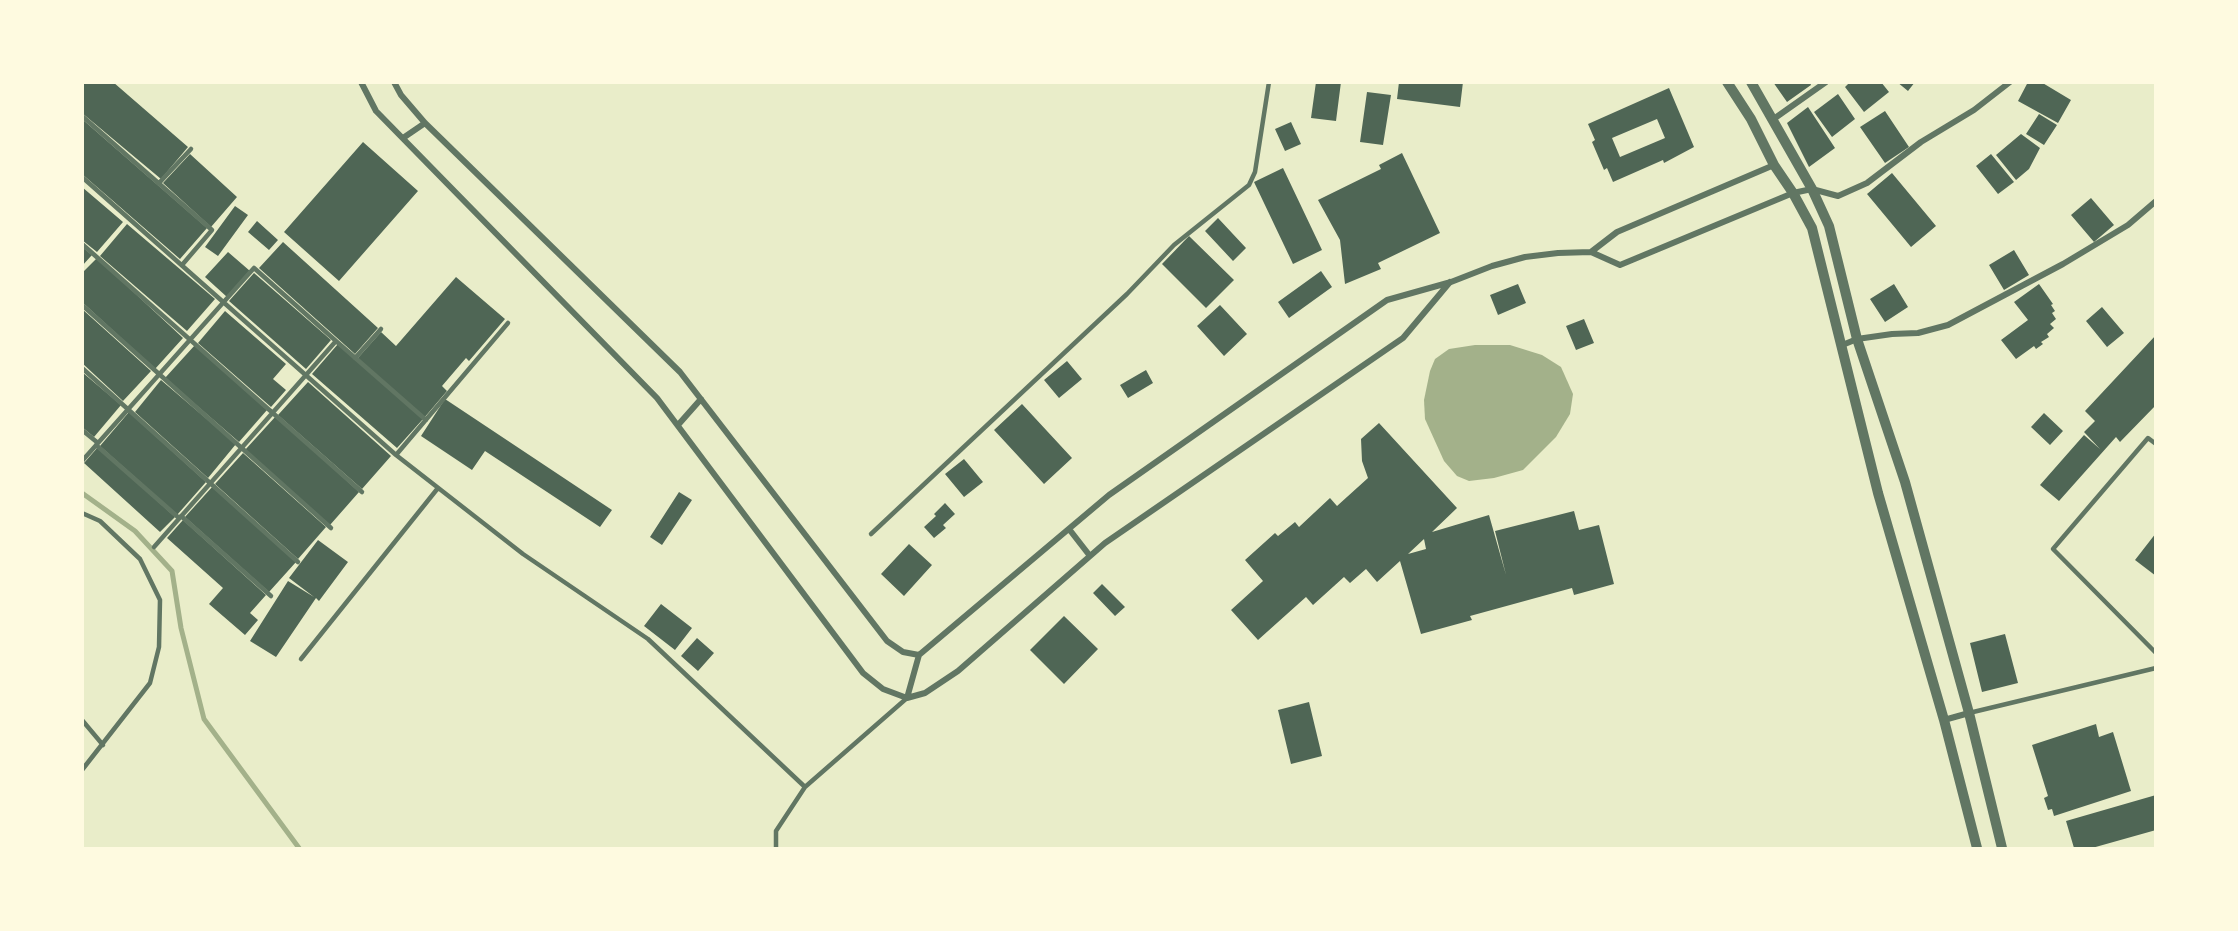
<!DOCTYPE html>
<html>
<head>
<meta charset="utf-8">
<style>
	body { margin:0 }
	#map { position:relative; width:2238px; height:931px; overflow:hidden; background:#e9edc9; font-family:"Open Sans",sans-serif }
	canvas { display:block }
	.frame { position:absolute; inset:0; border:84px solid #fefae0; pointer-events:none }
</style>
</head>
<body>
<div id="map">
<canvas width="2238" height="931"></canvas>
<div class="frame"></div>
</div>
<script>
const ctx = document.querySelector('canvas').getContext('2d');
ctx.lineJoin = 'round';
function fill(path, color) {
  ctx.fillStyle = color;
  ctx.fill(path, 'evenodd');
}
function shape(rows) {
  const path = new Path2D();
  for (const r of rows) {
    path.moveTo(r[0], r[1]);
    for (let i = 2; i < r.length; i += 2) path.lineTo(r[i], r[i + 1]);
  }
  return path;
}
function trace(path, color, width, dash) {
  ctx.strokeStyle = color;
  ctx.lineWidth = width;
  ctx.lineCap = dash ? 'butt' : 'round';
  ctx.setLineDash(dash || []);
  ctx.stroke(path);
}
const water = shape([
	[1475,345,1510,345,1542,355,1561,367,1573,394,1570,414,1556,437,1523,470,1494,478,1469,481,1457,476,1444,461,1425,419,1424,400,1430,371,1435,359,1449,349]
]);
const stream = shape([
	[82,493,135,531,172,571,181,628,204,719,299,848]
]);
const building = shape([
	[82,82,113,82,188,147,161,179,82,113],
	[1316,82,1341,82,1336,121,1311,118],
	[1399,82,1463,82,1460,107,1397,99],
	[1773,82,1810,82,1811,85,1787,102],
	[1850,82,1881,82,1889,92,1864,112,1845,87],
	[1897,82,1915,82,1908,91],
	[2028,82,2041,82,2071,100,2058,123,2018,101],
	[1669,88,1694,147,1664,163,1663,160,1613,182,1607,168,1604,170,1592,142,1595,140,1588,124],
	[1657,119,1665,138,1620,157,1612,138],
	[1367,92,1391,95,1383,145,1360,142],
	[1838,94,1855,119,1832,137,1814,112],
	[1808,107,1835,148,1809,167,1787,123],
	[1885,111,1909,147,1885,163,1860,127],
	[2039,114,2057,125,2044,145,2026,134],
	[82,119,207,228,180,259,82,174],
	[1291,122,1301,144,1285,151,1275,129],
	[2021,134,2040,148,2029,169,2016,180,1996,155],
	[363,142,418,191,339,281,284,232],
	[1402,153,1440,233,1378,263,1381,269,1345,284,1340,240,1318,200,1381,169,1379,165],
	[190,154,237,197,211,227,163,183],
	[1991,154,2014,182,1998,194,1976,166],
	[1283,168,1322,250,1293,264,1254,182],
	[1892,173,1936,226,1911,247,1867,194],
	[82,187,123,222,97,252,82,240],
	[2091,198,2114,225,2094,242,2071,215],
	[235,206,248,215,218,256,205,247],
	[1218,218,1246,248,1233,261,1205,231],
	[257,221,278,240,269,250,248,232],
	[127,224,215,299,187,331,100,256],
	[1189,236,1234,280,1206,308,1162,264],
	[283,242,378,328,355,354,259,268],
	[82,247,92,255,82,266],
	[2014,250,2029,275,2004,290,1989,265],
	[228,252,250,271,227,297,205,277],
	[97,258,183,338,155,369,82,302,82,273],
	[1321,271,1332,287,1289,318,1278,302],
	[254,273,331,340,306,369,229,301],
	[456,277,505,319,469,361,466,358,442,386,447,391,424,418,357,359,381,332,396,346],
	[1518,284,1526,303,1498,315,1490,295],
	[1894,284,1908,307,1885,322,1870,299],
	[2039,284,2053,304,2051,305,2055,311,2052,313,2056,319,2050,324,2054,328,2047,334,2049,337,2041,342,2043,344,2036,349,2034,346,2016,359,2001,340,2028,320,2014,302],
	[1220,305,1247,334,1224,356,1197,326],
	[2102,307,2124,333,2107,347,2086,321],
	[82,309,151,371,123,401,82,363],
	[225,311,286,364,273,379,286,390,271,407,198,343],
	[1584,319,1594,343,1576,350,1566,326],
	[2156,335,2156,405,2120,442,2116,437,2059,501,2040,485,2084,435,2100,449,2084,432,2095,421,2085,411],
	[338,344,423,419,397,448,312,374],
	[195,345,267,410,239,442,165,378],
	[1067,361,1082,379,1059,398,1044,380],
	[1146,370,1153,383,1128,398,1120,385],
	[82,372,121,405,94,437,82,427],
	[161,380,236,444,208,478,135,412],
	[308,382,391,456,362,489,278,415],
	[445,399,612,510,600,527,485,451,472,470,421,436],
	[1022,404,1072,458,1044,484,994,430],
	[129,412,206,482,177,515,100,446],
	[2044,413,2063,431,2050,445,2031,427],
	[276,416,359,492,330,525,245,450],
	[1379,423,1457,508,1432,532,1489,515,1506,575,1495,531,1574,511,1579,530,1599,525,1614,584,1574,595,1572,588,1470,616,1472,620,1421,634,1400,561,1377,582,1366,569,1350,583,1344,577,1313,605,1306,597,1258,640,1231,610,1263,581,1245,560,1275,533,1278,536,1295,522,1299,527,1330,498,1337,506,1368,478,1362,461,1361,439],
	[1424,539,1426,549,1408,554],
	[98,447,175,517,160,532,84,463],
	[243,453,326,527,298,559,215,484],
	[964,459,983,482,964,497,945,474],
	[213,486,296,562,269,592,185,517],
	[679,492,692,500,662,545,650,537],
	[945,503,955,514,943,525,946,528,934,538,924,527,936,516,934,514],
	[183,520,266,595,250,613,258,620,245,635,209,604,223,588,167,538],
	[2156,533,2156,576,2135,560],
	[318,540,348,562,319,601,316,598,276,657,250,641,288,581,314,597,289,578],
	[909,544,932,565,904,596,881,574],
	[1102,584,1125,607,1115,616,1093,593],
	[661,604,692,628,675,650,644,626],
	[1064,616,1098,649,1064,684,1030,650],
	[2005,634,2018,683,1982,692,1970,643],
	[697,638,714,653,698,671,681,656],
	[1309,702,1322,756,1291,764,1278,710],
	[2096,724,2099,737,2113,732,2131,791,2054,816,2052,809,2048,810,2044,798,2048,796,2032,745],
	[2156,795,2156,830,2092,848,2074,848,2066,821]
]);
const service = shape([
	[82,116,212,230,182,265],
	[82,177,396,455,523,554,648,639,805,787,776,831,776,848],
	[160,182,191,149],
	[82,244,362,492],
	[82,305,331,528],
	[336,341,426,420],
	[355,358,381,329],
	[82,368,298,562],
	[82,430,98,443],
	[2156,444,2148,438,2053,549,2156,653],
	[96,445,179,518],
	[396,455,508,323],
	[82,461,254,268,336,341,154,547],
	[82,513,100,521,140,559,160,600,159,647,150,683,82,770],
	[181,516,271,596],
	[871,534,1127,294,1174,245,1249,185,1255,172,1269,82],
	[301,659,438,488],
	[1969,713,2156,668],
	[82,720,103,745],
	[805,787,907,698]
]);
const minor = shape([
	[361,82,376,111,657,398,863,673,883,689,907,698,925,693,958,671,1105,543,1403,338,1450,282],
	[394,82,401,95,425,123,680,372,887,641,903,652,919,655,1109,495,1387,300,1451,282,1492,266,1525,257,1558,253,1591,252,1620,265,1793,193,1812,189,1838,196,1867,183,1921,142,1974,110,2010,82],
	[1772,118,1775,118,1826,82],
	[403,138,425,123],
	[1591,252,1617,232,1774,165],
	[1840,346,1857,339,1892,334,1918,333,1948,325,2063,264,2128,225,2156,201],
	[678,425,701,399],
	[1069,529,1090,556],
	[907,698,919,655],
	[1944,720,1969,713]
]);
const tertiary = shape([
	[1727,82,1751,119,1774,165,1793,193,1812,228,1878,493,1944,720,1977,848],
	[1751,82,1812,189,1829,226,1857,339,1905,482,1969,713,2002,848]
]);
fill(water, '#a3b18a');
trace(stream, '#a3b18a', 5);
fill(building, '#4f6655');
trace(service, '#617663', 4.5);
trace(minor, '#617663', 6);
trace(tertiary, '#617663', 10);
</script>
</body>
</html>
